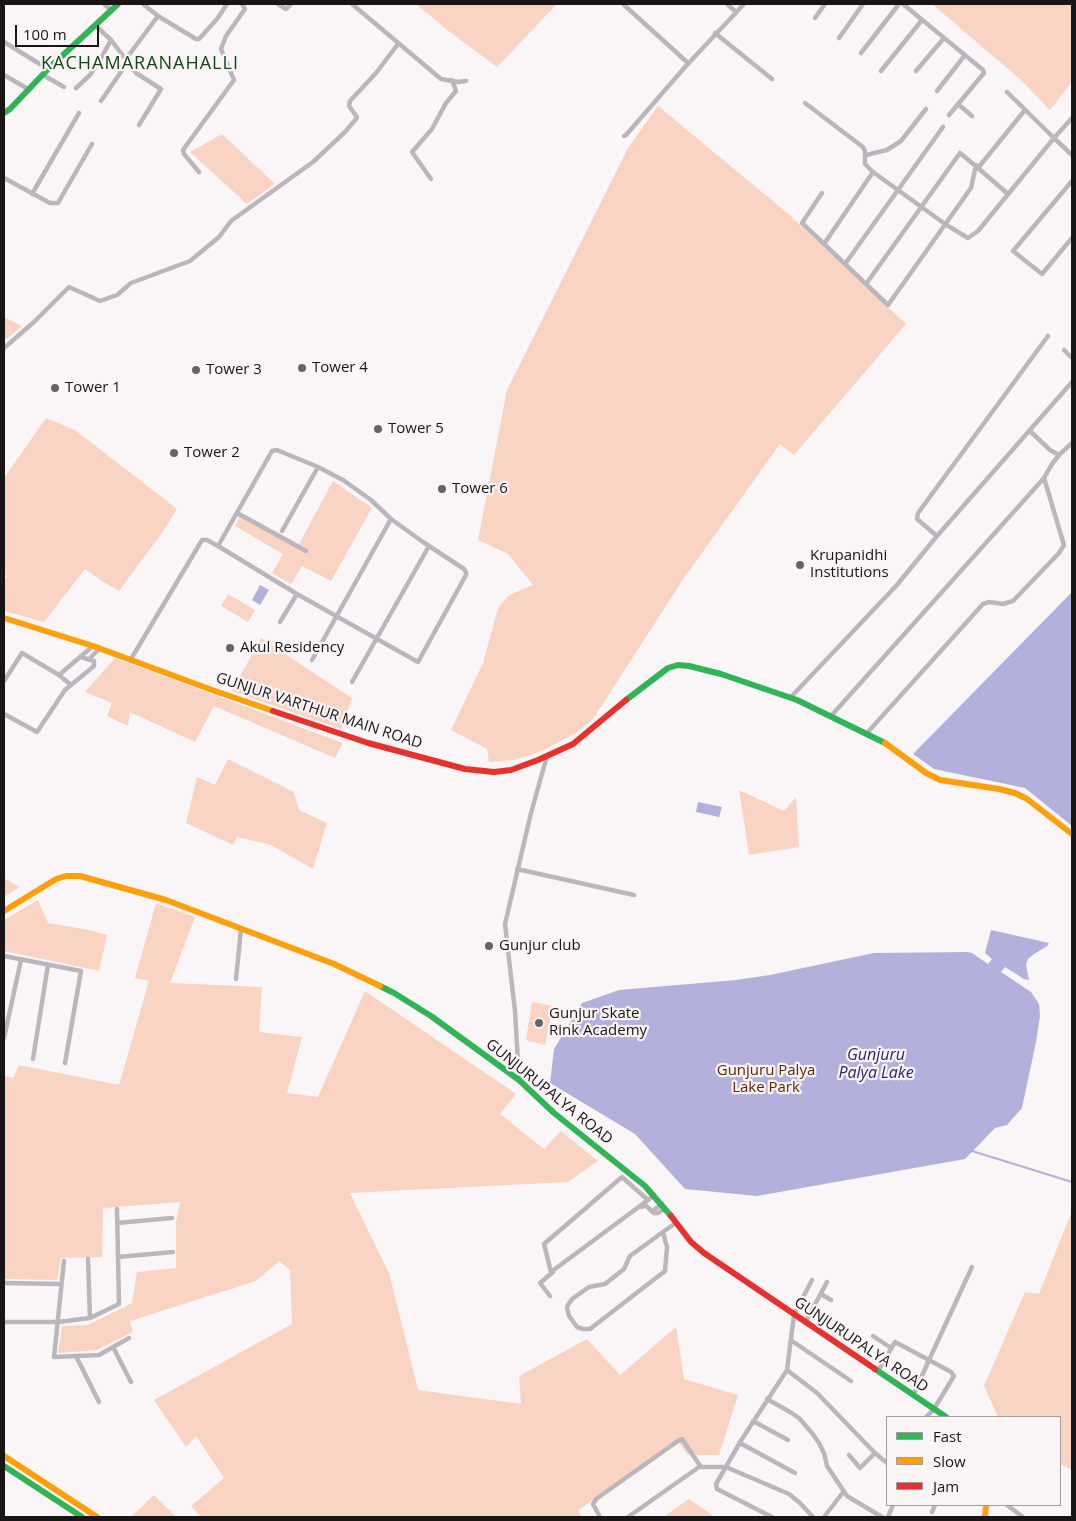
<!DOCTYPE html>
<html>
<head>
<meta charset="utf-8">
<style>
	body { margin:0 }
	#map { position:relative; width:1076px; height:1521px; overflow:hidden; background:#faf5f7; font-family:"Open Sans",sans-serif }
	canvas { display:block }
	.frame { position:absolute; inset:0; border:5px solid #171516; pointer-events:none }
	.legend { position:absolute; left:886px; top:1416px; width:175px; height:90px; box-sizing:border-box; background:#fbf4f7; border:1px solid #a09b9d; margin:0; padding:6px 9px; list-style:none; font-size:15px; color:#171516 }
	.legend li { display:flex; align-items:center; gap:10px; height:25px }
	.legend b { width:25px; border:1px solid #a09b9d }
	.scale { position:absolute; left:15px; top:25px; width:84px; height:22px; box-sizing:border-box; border:2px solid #171516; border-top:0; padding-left:6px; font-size:15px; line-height:18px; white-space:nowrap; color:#171516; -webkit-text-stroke:4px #fbf4f7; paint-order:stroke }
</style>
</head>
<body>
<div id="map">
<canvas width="1076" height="1521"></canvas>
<div class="frame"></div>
<ul class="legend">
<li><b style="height:6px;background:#30b455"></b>Fast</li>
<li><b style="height:6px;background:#ff9f0a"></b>Slow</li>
<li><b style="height:6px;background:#e5322d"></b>Jam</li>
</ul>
<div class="scale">100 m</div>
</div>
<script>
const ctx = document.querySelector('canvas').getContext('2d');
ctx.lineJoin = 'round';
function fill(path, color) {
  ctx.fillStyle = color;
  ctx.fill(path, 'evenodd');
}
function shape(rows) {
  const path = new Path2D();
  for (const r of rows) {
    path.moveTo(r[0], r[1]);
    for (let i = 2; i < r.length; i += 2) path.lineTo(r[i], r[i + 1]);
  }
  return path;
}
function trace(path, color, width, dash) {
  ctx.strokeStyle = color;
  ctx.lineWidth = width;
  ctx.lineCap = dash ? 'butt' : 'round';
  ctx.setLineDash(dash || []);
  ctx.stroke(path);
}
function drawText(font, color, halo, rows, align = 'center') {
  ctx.font = font + ' "Open Sans",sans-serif';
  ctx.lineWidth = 4.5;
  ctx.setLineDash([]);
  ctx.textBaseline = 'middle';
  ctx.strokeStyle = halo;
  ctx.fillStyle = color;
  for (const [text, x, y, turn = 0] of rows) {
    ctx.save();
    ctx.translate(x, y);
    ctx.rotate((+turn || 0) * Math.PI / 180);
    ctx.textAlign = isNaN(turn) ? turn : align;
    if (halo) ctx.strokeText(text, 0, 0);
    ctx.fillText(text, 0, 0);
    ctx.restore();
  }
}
const green = shape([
	[416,4,557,4,497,67,446,29],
	[932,4,1072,4,1072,82,1050,110,1021,80],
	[658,106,786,212,906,324,794,455,780,444,684,578,593,719,576,733,542,751,514,760,489,762,487,749,451,730,483,663,498,608,509,595,533,585,508,554,478,540,507,390,628,148],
	[222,134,275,184,247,204,190,152],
	[4,317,22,326,4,341],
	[46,418,75,430,177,509,162,533,119,591,102,581,85,569,44,622,4,611,4,581,7,576,4,574,4,478],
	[333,481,372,508,331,581,302,566,291,584,272,573,283,554,235,526,242,513,299,544],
	[228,594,255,610,248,622,221,606],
	[261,638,352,698,341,729,232,691],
	[115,658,343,743,335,758,214,706,195,742,130,712,128,726,107,716,112,703,85,692],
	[228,759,294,792,299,810,327,823,313,869,271,845,237,837,233,845,186,823,197,777,215,785],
	[739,790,784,811,796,797,799,847,749,855],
	[4,878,19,887,4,897],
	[38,900,48,923,89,930,107,935,99,971,4,951,4,920],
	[156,903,195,917,170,983,262,987,259,1032,302,1037,287,1093,318,1097,365,991,516,1094,500,1114,544,1149,561,1131,598,1161,568,1182,350,1193,389,1273,418,1390,521,1404,519,1376,587,1339,620,1375,676,1327,684,1379,738,1395,719,1455,688,1455,678,1441,578,1510,582,1517,201,1517,191,1506,224,1478,196,1436,186,1447,154,1400,292,1324,290,1270,279,1261,256,1281,130,1321,133,1332,97,1350,58,1353,62,1326,88,1325,132,1303,137,1272,176,1268,176,1222,180,1202,103,1208,102,1257,61,1258,57,1280,4,1279,4,1076,13,1078,19,1065,119,1085,149,981,135,978],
	[532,1002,553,1006,545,1045,526,1040],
	[1072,1211,1072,1470,1060,1464,1060,1417,998,1417,984,1386,1025,1292,1039,1294],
	[154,1495,176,1517,131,1517],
	[689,1499,715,1517,663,1517]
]);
const water = shape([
	[260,585,269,590,260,605,252,600],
	[1072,592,1072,826,1025,788,934,769,913,754],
	[698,802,722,807,719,817,696,812],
	[991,930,1049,943,1047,946,1034,954,1028,959,1026,965,1029,980,1024,979,1005,967,1001,972,1031,992,1039,1004,1040,1016,1036,1042,1022,1108,1007,1125,995,1128,965,1159,757,1196,685,1189,635,1134,550,1083,554,1049,582,1003,619,990,736,980,770,975,874,953,967,952,972,953,988,964,992,959,985,953]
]);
const stream = shape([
	[972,1151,1072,1182]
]);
const street = shape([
	[104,4,111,10],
	[143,4,158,16,196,39,199,39,217,19,227,4],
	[278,4,286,9,291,4],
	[352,4,441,79,458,82,466,81],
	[623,4,688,63],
	[727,4,736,12],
	[903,4,983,70,984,73,949,115],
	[815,18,825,4],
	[95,25,111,40,136,73,161,89,139,125],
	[715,33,772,79],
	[839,38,863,4],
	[4,42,48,69],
	[861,53,899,4],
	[126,59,158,16],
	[881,71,922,20],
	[916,71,944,38],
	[4,75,28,89],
	[43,75,64,87],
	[76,88,90,75,100,60,111,40],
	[937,91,965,55],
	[101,101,127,63],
	[805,103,863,147,865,151,865,164,873,172,945,224,968,238,978,231,1054,138,1007,92],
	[958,104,972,116],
	[1072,118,1054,138,1072,155],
	[624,136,626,135,685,67,744,4],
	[866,155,887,150,901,141,926,109],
	[978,168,1008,194],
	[199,172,184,154,183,150,234,80,221,49,226,36,245,9,242,4],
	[4,178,50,203,58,203,92,144],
	[431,179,412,152,432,129,446,103,456,91,452,80],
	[1072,181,1013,251,1042,274,1072,238],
	[822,193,802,223,888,305,971,188,976,165],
	[32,194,79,113],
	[824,244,873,172],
	[845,264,943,127],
	[866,284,960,153,978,168,1025,110],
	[4,348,34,322,69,287,100,301,117,295,131,283,190,261,219,237,231,221,313,162,345,132,356,119,357,117,349,106,350,101,376,73,398,44],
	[1064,350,1072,358],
	[1030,431,1050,450,1059,455],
	[237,513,306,551],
	[282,531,318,467],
	[937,536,917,519,918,513,1048,336],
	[280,622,297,594],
	[89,659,100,648],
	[131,659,202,540,207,540,218,546,297,594,418,662,466,575,466,572,464,569,423,542,391,519,371,500,343,480,318,467,277,450,272,451,218,546],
	[312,660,391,519],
	[59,675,71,685],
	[4,681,22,653,59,675,93,646],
	[352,682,429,546],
	[790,698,896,586,937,536,1072,382],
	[4,714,37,732,65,690,94,666,94,661,81,657],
	[831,716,1044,478,1052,464,1059,455,1072,443],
	[867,733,983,604,989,602,1003,604,1013,601,1059,553,1064,545,1044,478],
	[517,869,634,895],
	[4,956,81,971,65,1063],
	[236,979,241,929],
	[4,1038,21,960],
	[33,1059,48,965],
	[519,1080,515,1011,505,924,531,813,547,756],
	[648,1200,551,1272,544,1244,622,1177,648,1200,654,1195],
	[662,1204,655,1209,654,1213,658,1213,665,1208],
	[642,1207,645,1205,654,1213],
	[117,1223,172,1218],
	[663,1232,667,1247,665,1271,590,1329,583,1329,577,1327,569,1316,567,1308,568,1305,572,1299,589,1287,605,1284,624,1269,630,1256,663,1232,670,1227,676,1223],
	[118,1257,173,1252],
	[88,1259,90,1318],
	[64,1261,54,1357,99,1355,129,1338],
	[4,1283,61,1284],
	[821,1294,831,1300],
	[550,1296,540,1283,553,1272],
	[4,1322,58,1322,90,1318,119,1304,117,1209],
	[805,1323,827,1282],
	[873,1336,891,1348],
	[792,1341,851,1381],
	[113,1347,131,1382],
	[76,1356,99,1402],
	[787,1370,817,1393,875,1453,887,1463],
	[878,1371,895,1342,929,1360,913,1396],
	[767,1399,790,1412,799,1418,812,1433,819,1443,824,1453,827,1466,847,1496,882,1517],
	[926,1417,934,1409,954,1376,951,1372,929,1360,972,1267],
	[753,1421,788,1440],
	[740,1443,795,1473],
	[849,1455,860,1468,875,1453],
	[1007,1505,1023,1517],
	[932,1512,935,1505],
	[600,1517,593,1504,596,1499,678,1441,682,1439,701,1467],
	[628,1517,699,1467,726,1467,789,1494,800,1503,813,1517],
	[772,1517,717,1489,716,1484,742,1439,787,1370,794,1315,812,1280],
	[824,1517,844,1491],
	[888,1517,893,1505]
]);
const fast = shape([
	[4,113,10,109,48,69,118,4],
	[626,700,668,668,678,665,689,666,721,674,797,700,885,743],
	[380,986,394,993,431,1016,519,1080,554,1113,645,1186,671,1216],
	[875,1369,946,1417],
	[4,1466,82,1517]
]);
const slow = shape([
	[4,618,93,646,212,690,273,711],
	[885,743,926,773,940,780,999,789,1015,793,1027,799,1072,834],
	[4,911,56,879,66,876,80,876,166,900,334,964,380,986],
	[4,1456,97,1517],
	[985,1517,986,1505]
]);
const jam = shape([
	[273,711,368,743,465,769,494,772,511,770,538,760,573,744,626,700],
	[671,1216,691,1242,704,1253,875,1369]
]);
const markers = [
	[302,368,5,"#666365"],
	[196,370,5,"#666365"],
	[55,388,5,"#666365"],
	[378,429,5,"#666365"],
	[174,453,5,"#666365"],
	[442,489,5,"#666365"],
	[800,565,5,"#666365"],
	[230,648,5,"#666365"],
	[489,946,5,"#666365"],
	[539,1023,5,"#666365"]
];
const poiNames = [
	["Tower 4",312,368],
	["Tower 3",206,370],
	["Tower 1",65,388],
	["Tower 5",388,429],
	["Tower 2",184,453],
	["Tower 6",452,489],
	["Krupanidhi",810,556],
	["Institutions",810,573],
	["Akul Residency",240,648],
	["Gunjur club",499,946],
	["Gunjur Skate",549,1014],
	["Rink Academy",549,1031]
];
const streetNames = [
	["GUNJUR VARTHUR MAIN ROAD",319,711,18],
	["GUNJURUPALYA ROAD",549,1092,39],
	["GUNJURUPALYA ROAD",861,1345,34]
];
const parkNames = [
	["Gunjuru Palya",766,1071],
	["Lake Park",766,1088]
];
const waterNames = [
	["Gunjuru",876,1055],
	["Palya Lake",876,1073]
];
const quarterNames = [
	["KACHAMARANAHALLI",140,64]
];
fill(green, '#f9d4c3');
fill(water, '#b3b1dc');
trace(stream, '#b3b1dc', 2);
trace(street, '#bbb6bc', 4.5);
trace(fast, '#30b455', 6);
trace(slow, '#ff9f0a', 6);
trace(jam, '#e5322d', 6);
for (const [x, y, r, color] of markers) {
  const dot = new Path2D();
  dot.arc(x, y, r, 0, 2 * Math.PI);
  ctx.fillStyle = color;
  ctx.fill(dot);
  trace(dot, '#fbf4f7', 2);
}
drawText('15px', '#171516', '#fbf4f7', poiNames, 'left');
drawText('15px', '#171516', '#fbf4f7', streetNames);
drawText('15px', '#5e2600', '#fbf4f7', parkNames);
drawText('italic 16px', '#2d236a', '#fbf4f7', waterNames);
ctx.letterSpacing = '1px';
drawText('18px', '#114712', '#fbf4f7', quarterNames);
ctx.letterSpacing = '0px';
</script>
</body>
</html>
